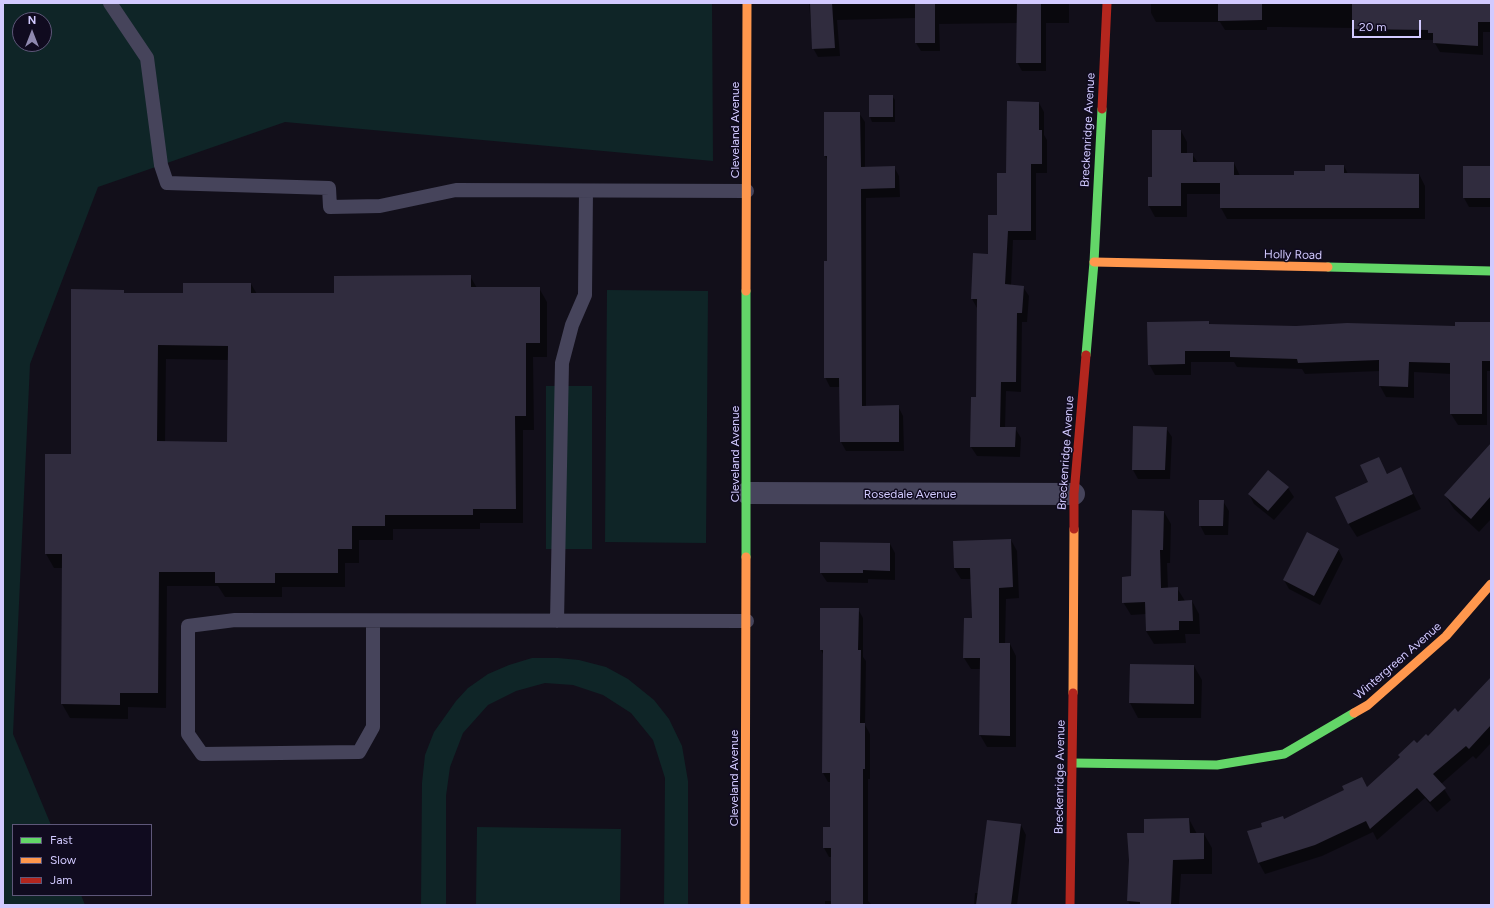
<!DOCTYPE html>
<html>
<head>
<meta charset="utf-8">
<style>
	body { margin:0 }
	#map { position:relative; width:1494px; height:908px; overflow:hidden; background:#120f1a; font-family:Figtree,sans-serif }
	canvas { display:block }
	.frame { position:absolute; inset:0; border:4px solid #d2caff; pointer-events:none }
	.legend { position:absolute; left:12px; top:824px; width:140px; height:72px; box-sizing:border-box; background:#100b1f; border:1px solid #5e5779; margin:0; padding:5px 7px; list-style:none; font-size:12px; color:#d2caff }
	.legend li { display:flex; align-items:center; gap:8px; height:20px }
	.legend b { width:20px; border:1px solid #5e5779 }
	.north { position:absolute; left:12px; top:12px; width:40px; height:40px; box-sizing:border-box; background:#100b1f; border:1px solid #5e5779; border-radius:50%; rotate:0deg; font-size:11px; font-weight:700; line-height:16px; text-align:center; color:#d2caff }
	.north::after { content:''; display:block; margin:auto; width:14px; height:18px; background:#8f89af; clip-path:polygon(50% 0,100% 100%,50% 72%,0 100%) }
	.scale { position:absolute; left:1352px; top:20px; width:69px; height:18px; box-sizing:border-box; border:2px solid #d2caff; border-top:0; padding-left:5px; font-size:12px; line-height:14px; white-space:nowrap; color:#d2caff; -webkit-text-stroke:3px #100b1f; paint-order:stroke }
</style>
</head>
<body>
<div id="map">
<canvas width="1494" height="908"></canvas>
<div class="frame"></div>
<ul class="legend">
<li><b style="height:5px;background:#63d668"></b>Fast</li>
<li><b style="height:5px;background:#ff974d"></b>Slow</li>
<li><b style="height:5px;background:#b3261e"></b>Jam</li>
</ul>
<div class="north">N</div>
<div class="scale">20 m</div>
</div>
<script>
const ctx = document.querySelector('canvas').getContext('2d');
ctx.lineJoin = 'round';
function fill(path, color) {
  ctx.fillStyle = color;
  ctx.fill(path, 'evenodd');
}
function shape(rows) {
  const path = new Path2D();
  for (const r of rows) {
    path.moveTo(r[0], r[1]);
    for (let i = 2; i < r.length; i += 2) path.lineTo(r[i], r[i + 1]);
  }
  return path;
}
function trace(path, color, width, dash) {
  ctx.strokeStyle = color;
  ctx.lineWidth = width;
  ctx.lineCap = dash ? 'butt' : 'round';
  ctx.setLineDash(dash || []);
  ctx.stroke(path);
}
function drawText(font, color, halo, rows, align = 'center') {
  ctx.font = font + ' Figtree,sans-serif';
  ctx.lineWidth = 3;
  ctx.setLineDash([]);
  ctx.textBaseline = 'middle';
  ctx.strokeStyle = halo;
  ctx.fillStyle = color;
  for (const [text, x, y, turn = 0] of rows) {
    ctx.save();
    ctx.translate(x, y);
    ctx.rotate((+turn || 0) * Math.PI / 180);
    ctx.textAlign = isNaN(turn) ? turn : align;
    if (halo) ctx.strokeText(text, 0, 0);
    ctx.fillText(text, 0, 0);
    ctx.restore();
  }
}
const green = shape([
	[3,3,712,3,713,161,285,122,98,187,30,364,13,734,51,825,13,825,13,895,81,895,85,905,3,905],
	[20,20,44,20,44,44,20,44],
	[607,290,708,291,706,543,605,542],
	[546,386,592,386,592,549,546,549],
	[532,658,558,658,579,660,606,667,628,679,654,700,669,719,682,746,688,781,688,905,664,905,665,778,653,740,631,713,603,695,573,685,545,683,516,691,488,705,463,733,450,767,446,796,446,905,421,905,422,783,425,755,434,732,456,701,468,688,488,674,509,665],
	[477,827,621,829,620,905,476,905]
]);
const shadow = shape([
	[809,3,1069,3,1069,23,1046,23,1046,71,1022,71,1017,62,1018,23,939,24,940,51,921,51,916,43,916,18,837,20,840,56,818,57,813,48],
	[1151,3,1491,3,1491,32,1483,32,1483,55,1440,52,1433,40,1359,39,1353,28,1281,27,1267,27,1267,30,1225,30,1220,22,1156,22,1151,13],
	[870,96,892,96,895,100,895,122,872,122,870,117],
	[1039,103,1044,112,1044,135,1047,140,1047,173,1036,173,1036,240,1013,240,1011,286,1023,287,1029,296,1027,322,1022,322,1021,392,1006,391,1005,428,1015,428,1021,438,1020,457,977,456,971,447,977,398,977,308,972,299,989,255,1007,174],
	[859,113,865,122,865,168,894,167,899,176,900,197,866,198,866,407,898,406,903,416,904,451,846,451,841,442,840,387,830,387,825,377,828,262,828,161,825,156],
	[1181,131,1187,142,1187,154,1192,154,1198,163,1234,163,1240,176,1295,176,1326,172,1344,166,1348,174,1419,174,1425,186,1425,219,1227,219,1221,208,1221,194,1187,194,1187,217,1155,217,1149,206,1153,178],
	[1491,167,1491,207,1469,207,1464,198],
	[470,276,477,288,539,288,547,302,547,357,533,357,534,430,523,430,523,523,480,523,480,529,393,529,393,540,359,540,359,563,345,563,345,587,282,587,282,597,225,597,218,586,167,586,166,708,128,707,128,719,70,718,62,704,63,568,54,568,46,554,72,455,123,291,125,294,184,294,251,284,257,294,335,294],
	[166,359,229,360,228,443,165,442],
	[1209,322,1210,325,1296,327,1456,327,1491,323,1491,371,1487,371,1487,425,1458,425,1451,414,1451,374,1414,372,1414,398,1386,397,1380,386,1380,371,1305,374,1302,369,1237,367,1234,362,1191,362,1191,375,1155,375,1149,364],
	[1166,428,1172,437,1170,479,1138,479,1133,470],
	[1491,445,1491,519,1479,532,1454,509,1445,495],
	[1378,458,1388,475,1401,469,1421,509,1357,537,1348,523,1369,483],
	[1288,488,1294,497,1274,520,1254,504,1249,494],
	[1223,501,1229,511,1228,535,1205,535,1200,525],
	[1164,512,1171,524,1170,563,1167,563,1168,589,1177,588,1185,601,1192,601,1199,614,1200,634,1185,634,1186,643,1154,644,1146,631,1146,614,1131,615,1123,602,1132,577],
	[1011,540,1017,551,1019,598,1006,599,1005,644,1010,644,1016,656,1016,747,987,747,980,735,981,669,971,669,964,658,973,619,972,579,961,579,954,568],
	[890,544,895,553,895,580,868,579,868,583,827,582,821,573],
	[1338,549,1343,559,1320,605,1289,589,1284,580],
	[821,609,858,609,863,618,863,657,866,661,865,725,870,734,870,779,868,779,868,901,872,905,825,905,825,901,832,901,832,857,829,857,824,848,831,828,831,782,828,782,823,773,824,656,821,650],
	[1131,665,1194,666,1202,680,1201,718,1138,718,1130,703],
	[1491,679,1491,743,1476,759,1473,756,1441,784,1451,800,1437,812,1425,798,1377,840,1373,832,1322,856,1265,874,1259,863,1249,832,1367,788,1417,744,1428,738,1458,713],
	[1189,819,1197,834,1204,834,1212,848,1212,874,1181,874,1179,905,1130,905,1128,901,1130,860,1145,834],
	[1021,825,1026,835,1017,905,974,905,975,893,978,893]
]);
const building = shape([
	[810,3,832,3,835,48,812,49],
	[915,3,935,3,935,43,915,43],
	[1017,3,1041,3,1041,63,1016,63],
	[1218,3,1262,3,1262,20,1218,21],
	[1352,3,1491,3,1491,22,1478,22,1478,46,1433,43,1433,33,1428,33,1428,30,1352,29],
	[869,95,893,95,893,117,869,117],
	[1007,101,1039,102,1039,130,1042,130,1042,164,1031,164,1031,231,1008,231,1005,284,1024,286,1022,313,1017,313,1016,382,1001,382,1000,427,1016,427,1015,447,970,447,971,397,976,397,977,299,971,299,973,253,988,254,988,215,997,215,997,173,1006,173],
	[824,112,860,112,861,167,895,166,895,188,861,189,862,406,899,405,899,442,840,442,839,378,824,378,824,261,827,261,827,156,824,156],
	[1152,130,1181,130,1181,153,1193,153,1193,162,1234,162,1234,175,1294,175,1294,171,1325,171,1325,165,1344,165,1344,173,1419,174,1419,208,1220,208,1220,183,1181,183,1181,206,1148,206,1148,177,1152,177],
	[1463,166,1491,166,1491,198,1463,198],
	[471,275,471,287,540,287,540,343,526,343,526,416,515,416,516,509,473,509,473,515,385,515,385,526,352,526,352,549,338,549,338,573,275,573,275,583,215,583,215,572,159,572,158,693,120,693,120,705,61,704,62,554,45,554,45,454,71,454,71,289,124,290,124,293,183,293,183,283,251,283,251,293,334,293,334,276],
	[158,345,228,346,227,442,157,441],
	[1209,321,1209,324,1296,326,1347,323,1455,326,1455,322,1491,322,1491,361,1482,361,1482,414,1450,414,1450,363,1409,362,1408,387,1379,386,1379,360,1298,363,1297,359,1230,357,1230,351,1185,351,1185,364,1148,365,1147,322],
	[1133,426,1167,427,1165,470,1132,470],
	[1491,443,1491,496,1471,519,1444,495],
	[1379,457,1387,474,1401,467,1413,494,1348,524,1335,497,1368,482,1360,465],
	[1268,470,1289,487,1268,511,1248,494],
	[1199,500,1224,500,1223,526,1199,526],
	[1132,510,1164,511,1163,550,1160,550,1161,588,1178,587,1178,601,1192,600,1193,621,1179,621,1179,630,1146,631,1145,602,1122,603,1122,577,1131,576],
	[1307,532,1339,549,1314,596,1283,580],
	[1011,539,1013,587,999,588,999,643,1010,643,1010,736,979,735,980,658,963,658,964,618,972,618,970,568,954,568,953,541],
	[820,542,890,543,890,571,863,570,863,573,820,573],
	[820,608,859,608,858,650,861,650,860,723,865,723,865,769,863,769,863,905,831,905,831,848,823,848,823,827,830,827,830,773,822,773,823,650,820,650],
	[1130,664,1194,665,1194,704,1129,703],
	[1491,677,1491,725,1469,749,1466,746,1433,774,1446,788,1430,802,1417,788,1370,829,1366,821,1315,845,1258,863,1247,831,1262,827,1261,823,1283,816,1284,819,1344,790,1342,786,1362,777,1367,787,1400,757,1398,755,1414,740,1417,743,1426,734,1428,736,1455,708,1458,712],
	[1189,818,1190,833,1204,833,1204,859,1173,860,1171,905,1140,905,1140,902,1127,901,1129,860,1127,833,1144,833,1144,819],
	[987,820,1021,824,1011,905,976,905]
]);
const lane = shape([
	[110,3,147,58,161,165,167,183,329,188,330,207,380,206,456,190,747,191],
	[373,621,373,727,359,752,202,754,188,734,188,626,235,620,747,621],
	[557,621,562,363,572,325,585,295,586,191]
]);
const street = shape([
	[747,493,1074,494]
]);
const fast = shape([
	[1328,267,1491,271],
	[1086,355,1094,262,1102,109],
	[746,557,746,291],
	[1073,763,1217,765,1284,754,1354,713]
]);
const slow = shape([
	[1094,262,1328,267],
	[746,291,747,3],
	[1073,693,1074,529],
	[1354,713,1368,705,1446,636,1491,584],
	[745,905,746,557]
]);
const jam = shape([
	[1102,109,1107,3],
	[1074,529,1074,494,1086,355],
	[1070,905,1073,693]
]);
const streetNames = [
	["Cleveland Avenue",735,130,-90],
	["Breckenridge Avenue",1088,130,-87],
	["Holly Road",1293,255,1],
	["Breckenridge Avenue",1066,453,-86],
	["Cleveland Avenue",735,454,-90],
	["Rosedale Avenue",910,494],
	["Wintergreen Avenue",1398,661,-41],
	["Breckenridge Avenue",1060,777,-89],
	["Cleveland Avenue",734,778,-90]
];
fill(green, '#0f2527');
fill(shadow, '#0007');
fill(building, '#302c3e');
trace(lane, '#46445b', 14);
trace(street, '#46445b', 22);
trace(fast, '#63d668', 9);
trace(slow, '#ff974d', 9);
trace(jam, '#b3261e', 9);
drawText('12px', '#d2caff', '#100b1f', streetNames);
</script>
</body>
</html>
